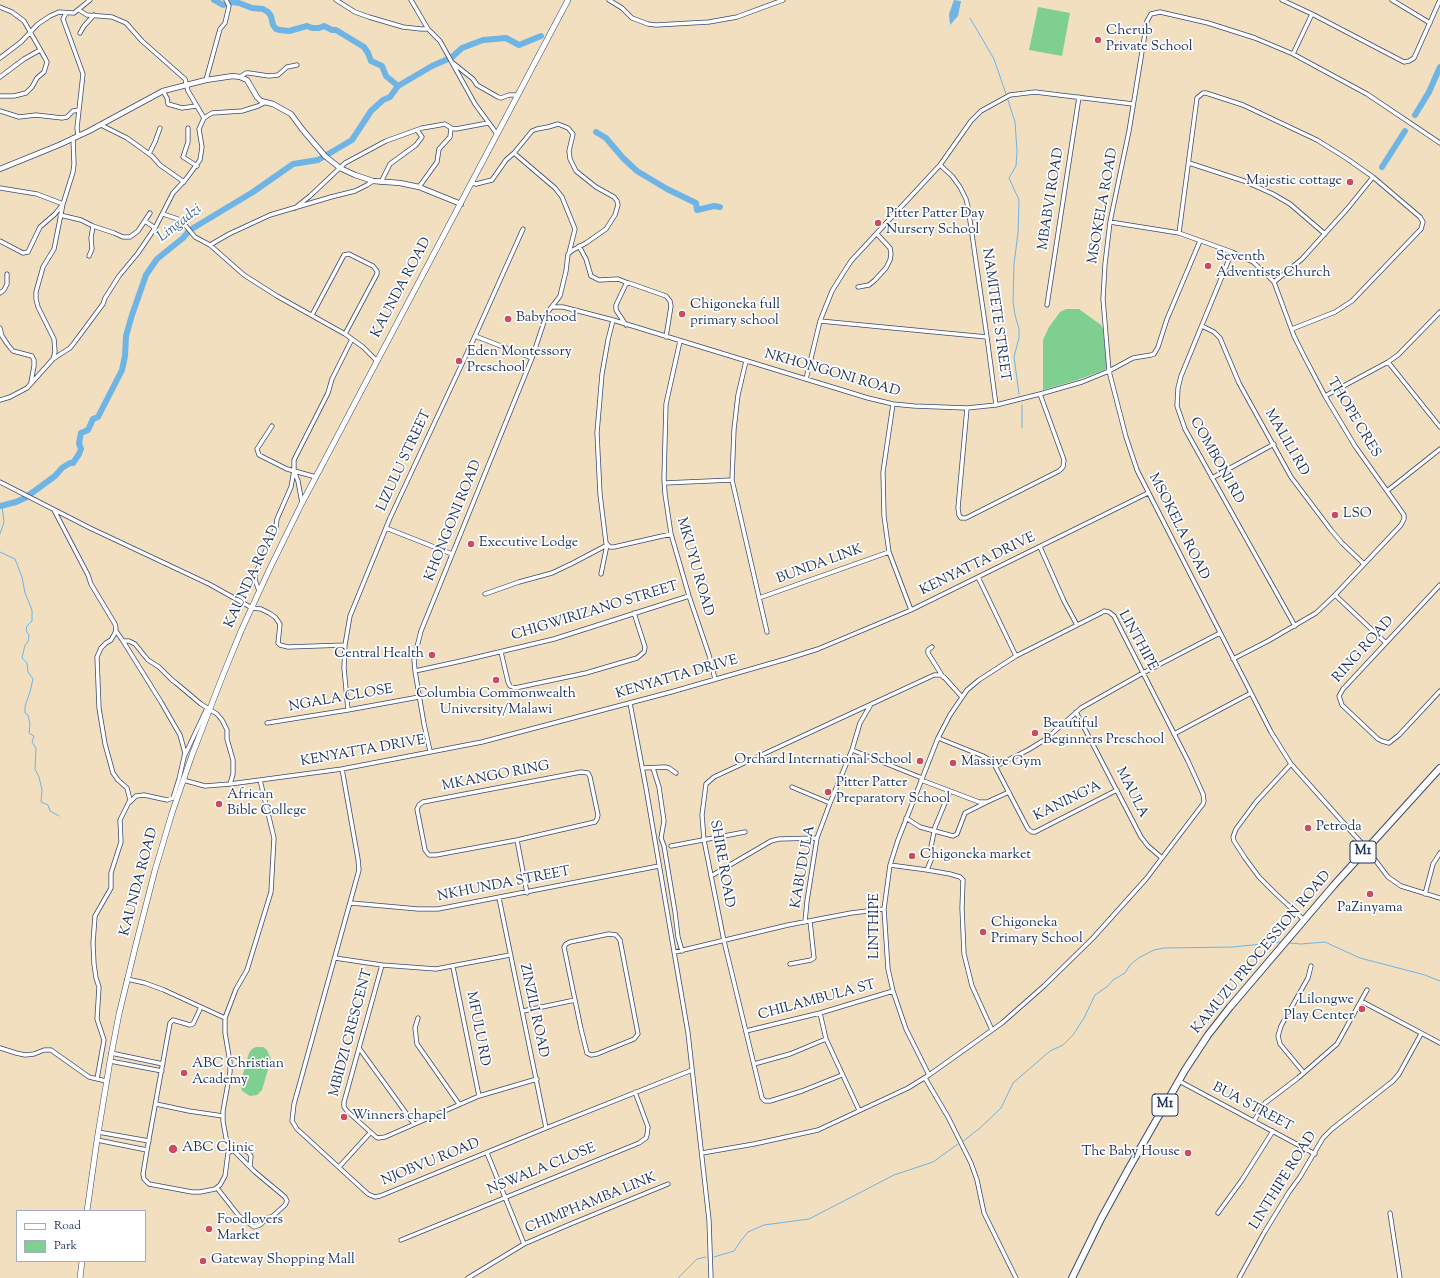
<!DOCTYPE html>
<html>
<head>
<meta charset="utf-8">
<style>
	body { margin:0 }
	#map { position:relative; width:1440px; height:1278px; overflow:hidden; background:#f1dfc0; font-family:"Sorts Mill Goudy",serif }
	canvas { display:block }
	.legend { position:absolute; left:16px; top:1210px; width:130px; height:52px; box-sizing:border-box; background:#fff; border:1px solid #a4acbf; margin:0; padding:5px 7px; list-style:none; font-size:12px; color:#1b2f5e }
	.legend li { display:flex; align-items:center; gap:8px; height:20px }
	.legend b { width:20px; border:1px solid #a4acbf }
</style>
</head>
<body>
<div id="map">
<canvas width="1440" height="1278"></canvas>
<ul class="legend">
<li><b style="height:5px;background:#fff"></b>Road</li>
<li><b style="height:11px;background:#7fd090"></b>Park</li>
</ul>
</div>
<script>
const ctx = document.querySelector('canvas').getContext('2d');
ctx.lineJoin = 'round';
function fill(path, color) {
  ctx.fillStyle = color;
  ctx.fill(path, 'evenodd');
}
function shape(rows) {
  const path = new Path2D();
  for (const r of rows) {
    path.moveTo(r[0], r[1]);
    for (let i = 2; i < r.length; i += 2) path.lineTo(r[i], r[i + 1]);
  }
  return path;
}
function trace(path, color, width, dash) {
  ctx.strokeStyle = color;
  ctx.lineWidth = width;
  ctx.lineCap = dash ? 'butt' : 'round';
  ctx.setLineDash(dash || []);
  ctx.stroke(path);
}
function drawText(font, color, halo, rows, align = 'center') {
  ctx.font = font + ' "Sorts Mill Goudy",serif';
  ctx.lineWidth = 3.5;
  ctx.setLineDash([]);
  ctx.textBaseline = 'middle';
  ctx.strokeStyle = halo;
  ctx.fillStyle = color;
  for (const [text, x, y, turn = 0] of rows) {
    ctx.save();
    ctx.translate(x, y);
    ctx.rotate((+turn || 0) * Math.PI / 180);
    ctx.textAlign = isNaN(turn) ? turn : align;
    if (halo) ctx.strokeText(text, 0, 0);
    ctx.fillText(text, 0, 0);
    ctx.restore();
  }
}
const green = shape([
	[1038,7,1070,13,1062,56,1029,50],
	[1066,309,1079,309,1101,325,1103,329,1107,369,1077,380,1043,390,1043,340,1049,327,1060,312],
	[256,1047,263,1047,267,1050,271,1059,262,1090,257,1095,250,1096,242,1091,240,1084,249,1053,252,1049]
]);
const water = shape([
	[954,0,961,1,958,16,950,25,949,14]
]);
const stream = shape([
	[970,18,994,59,1006,94],
	[1008,100,1015,122,1017,151,1016,166,1009,178,1019,200,1018,233,1014,264,1013,301,1015,315,1019,329,1019,338,1014,357,1019,394],
	[1022,428,1022,405],
	[0,534,4,522,2,505],
	[0,552,15,559,22,577,25,593,32,610,32,621,27,626,26,631,29,635,28,642,25,645,22,658,27,663,28,672,33,679,30,692,25,706,25,713,28,715,30,724,29,733,34,736,32,742,36,748,35,769,39,777,42,790,41,802,48,805,50,811,59,816],
	[1289,943,1301,944,1325,942,1360,958,1425,975,1440,981],
	[962,1142,980,1128,1001,1108,1013,1083,1050,1051,1063,1045,1073,1035,1084,1018,1095,995,1108,986,1113,980,1125,973,1130,965,1140,957,1154,950,1164,948,1233,947,1282,942],
	[714,1257,734,1251,740,1242,748,1232,764,1225,809,1219,894,1175,933,1162,958,1144],
	[678,1278,697,1259,706,1257]
]);
const river = shape([
	[214,0,223,5,232,2,239,3,252,8,263,9,268,12,271,16,273,25,276,29,280,30,289,31,307,26,312,28,319,28,324,26,332,30,336,30,364,47,368,53,371,61,382,66,386,76,398,86],
	[451,58,462,48,483,40,506,38,519,45,541,36],
	[1415,115,1429,92,1440,67],
	[596,132,606,138,623,158,637,171,667,189,696,203,697,210,714,206,720,207],
	[1382,167,1405,131],
	[29,495,55,476,62,468,70,463,73,463,79,454,81,449,79,443,81,433,88,430,93,419,98,417,122,370,125,356,126,336,132,315,146,275,157,259,183,238,190,230,253,192,293,164,318,160,352,140,371,111,383,100,390,97,398,86,432,66,448,59],
	[0,506,16,502,27,497]
]);
const minor = shape([
	[336,0,355,12,369,17,403,27,421,29,428,29],
	[411,0,428,29,440,41,475,104,497,134],
	[609,0,622,8,632,18,648,24,656,25,709,22,737,17,783,0],
	[1282,0,1312,14,1404,62,1409,61,1414,58,1440,0],
	[1392,0,1430,23],
	[0,7,12,12,24,21,45,58,47,62,44,72,37,78,32,87,26,93,14,96,0,96],
	[79,10,87,15,112,17,126,23,142,41,185,79,188,91,204,118],
	[66,13,63,19,83,74,77,128,78,136],
	[80,33,84,26,94,15],
	[1293,54,1312,14],
	[0,58,21,42,38,24,50,16,59,12,74,13,90,0],
	[453,63,473,79,477,85,498,97,501,98,509,95,518,95],
	[0,77,24,59,40,50],
	[240,77,246,73,249,73,269,76,278,75,287,67,297,65],
	[206,80,220,29,225,23,229,6,226,0],
	[163,91,167,98,168,104,182,108,196,106],
	[0,111,19,117,36,115,62,118,67,117,73,111,79,110],
	[101,125,127,138,152,156,160,165,184,182],
	[188,128,188,142,183,157,197,166],
	[1440,143,1367,94,1293,54,1255,38,1208,23,1160,12,1151,14,1147,21,1129,131,1110,222,1105,264,1103,299,1109,371,1126,437,1137,470,1271,732,1291,764,1366,848,1388,877,1401,886,1440,898],
	[514,153,555,188,562,197,575,229,569,253],
	[149,154,155,142,160,128],
	[1189,163,1244,181,1273,194,1290,204,1325,234],
	[940,165,952,176,960,187,966,199,968,207,987,337,996,405],
	[381,182,390,164,416,145,422,137,417,130],
	[419,187,437,162,439,149,450,137,451,128],
	[0,188,37,194,63,204,55,214,40,227,28,252,23,253,0,241],
	[295,208,310,196,345,163,386,141,422,128,434,126,445,124,451,128,456,129,488,123],
	[163,214,181,220,195,237,210,245,244,275,277,296,345,334,363,347,377,361],
	[60,215,81,220,93,226,114,233,123,237,130,237,138,231,150,213],
	[145,221,155,228],
	[1110,222,1179,233,1232,252,1253,262,1265,273,1274,282,1294,336,1304,356,1325,396,1355,446,1404,515,1404,519,1401,525,1335,595,1316,613,1268,641,1233,659],
	[1179,233,1197,98,1203,93,1206,93,1243,105,1317,140,1346,158,1373,177,1420,217,1423,222,1421,229,1352,301,1335,312,1292,329],
	[210,245,229,234,270,215,331,197,355,191,367,185,373,181],
	[579,246,586,259,591,276,599,280,618,279,628,283],
	[1232,252,1181,376,1178,388,1177,406,1185,429,1295,626],
	[89,256,92,249,91,238,93,226],
	[1274,282,1302,259,1348,208,1373,177],
	[858,287,869,285,875,280,886,268,890,260,891,254,890,248,877,234],
	[0,293,4,290,7,284,7,274],
	[1047,305,1079,97],
	[553,307,563,307,613,320,868,398,893,404,914,406,967,408,996,405,1040,394,1082,382,1109,371,1133,358,1151,355,1154,354,1158,347,1167,319,1200,241],
	[312,315,344,255,349,254,373,266,377,271,377,274,345,334],
	[613,320,608,340,602,374,597,433,600,494,606,543,610,547,614,547,671,534],
	[820,321,987,337],
	[626,325,616,310,616,305,626,284,629,283,666,296,670,301,671,306,666,337],
	[1202,326,1214,332,1220,338,1239,383,1291,477,1331,530,1342,543,1364,564],
	[0,328,2,336,8,345,13,351,32,356,34,360,34,366,31,382],
	[475,336,532,358],
	[680,341,666,404,664,478,665,494,671,534,689,596,709,655,715,679],
	[53,359,70,348,74,343,103,304,105,298,119,276,138,253,155,228,173,193,186,179,200,160,202,147,199,129,204,118,212,113,242,111,258,106,264,103],
	[746,361,738,395,734,429,732,480,767,632],
	[1388,362,1440,427],
	[806,379,820,321,832,291,842,275,851,261,940,165,971,121,981,111,1010,95,1035,92,1133,104],
	[1325,396,1388,362,1398,355,1440,312],
	[0,400,10,397,27,388,53,359,55,352,54,339,38,307,36,299,36,292,43,267,54,249,63,204,73,172,74,164,73,138],
	[893,404,883,472,884,516,889,552,911,610],
	[967,408,958,508,959,515,961,518,966,518,1059,471,1063,467,1064,460,1040,394],
	[272,426,257,449,259,455,287,469,316,477],
	[294,471,298,481,302,503],
	[1212,478,1274,444],
	[0,482,90,528,209,584,252,608,261,609,269,613,275,617,280,624,278,643,280,645,288,647,345,645],
	[664,483,732,480],
	[1387,491,1440,449],
	[54,510,88,575,91,584,115,624,116,628,115,633,111,640,106,643,101,648,97,657,99,708,105,744,113,773,118,780,127,788,130,800,120,820,121,842,111,873,111,888,95,916,93,943,94,964,96,978,99,987,97,1019,104,1040,97,1079],
	[386,528,452,554],
	[1040,547,1064,601,1077,625],
	[601,574,607,545],
	[978,577,1016,656],
	[1440,585,1343,689,1339,696,1342,705,1378,739,1382,741,1389,743,1399,735,1440,691],
	[259,591,255,580,255,575,276,527,277,519,291,487,294,470,294,460,328,393,332,379,352,339],
	[485,594,519,582,552,573,573,563,607,545],
	[1335,595,1386,643],
	[759,598,889,552],
	[116,631,123,641,129,641,135,644,148,660,159,667,172,680,176,683,201,704,217,714,222,720,227,730,227,739,233,760,233,774,230,784],
	[123,641,161,702,180,735,185,753,179,779,173,798,167,800,144,795,136,796,130,802],
	[932,647,928,650,928,653,943,677],
	[501,652,508,682,510,686,515,688,586,673,637,658,644,652,645,647,634,613],
	[415,671,461,661,554,639,689,596],
	[630,703,646,788,688,1033,709,1220,711,1278],
	[348,710,344,668,345,645,350,616,390,518,475,336,523,229],
	[1076,712,1141,837,1148,846,1162,858],
	[267,723,348,710,419,697],
	[1174,734,1251,693],
	[938,738,983,756,993,762,1028,829,1032,832,1035,832,1117,790],
	[852,750,922,778],
	[430,751,424,724,415,671,414,659,421,631,532,358,547,313,560,296,566,271,568,254,573,250,586,243,606,229,615,215,618,205,617,201,614,197,596,187,576,171,570,159,569,151,573,134,568,128,558,124,548,127,537,129,532,131,514,153,506,160,492,180,476,184,472,183],
	[185,755,207,708],
	[1291,764,1256,802,1236,829,1233,837,1234,841,1245,858,1259,877,1275,893,1304,920],
	[996,766,1028,750,1046,739,1081,708,1143,673,1220,633],
	[642,768,665,767,669,768,676,773],
	[653,768,659,787,664,821,661,838,664,846,675,912,678,937,682,951],
	[342,769,358,859,359,870,294,1104,292,1121,297,1129,368,1194,375,1197,380,1196,546,1128,692,1070],
	[183,780,205,786,230,784,342,769,482,742,671,692,786,659,818,649,911,610,1148,493],
	[921,780,979,802,987,802,1009,792],
	[792,787,830,803],
	[906,818,920,827,953,836,957,834,965,813,987,802],
	[517,840,436,855,429,855,425,850,417,809,419,805,423,802,581,772,588,773,590,777,598,815,597,819,595,822,517,840,527,893],
	[671,846,745,832],
	[890,865,927,870,950,874,960,877,963,880,962,908,964,954,972,986,992,1030],
	[927,870,933,855,931,847,935,827,950,791],
	[711,876,771,841,779,839,817,838],
	[1425,894,1433,864,1440,853],
	[499,898,546,1128],
	[351,903,418,909,438,909,659,866],
	[805,922,807,901,817,838,830,803,852,750,860,723,870,706],
	[609,934,616,935,620,940,638,1034,634,1039,597,1054,591,1055,587,1053,581,1029,564,947,566,944,570,942,609,934],
	[675,952,788,925,851,913,884,909],
	[335,958,382,965,436,969,510,955],
	[790,964,811,960,814,958,810,921],
	[382,965,344,1102,344,1107,347,1111,376,1137,378,1138,385,1137,479,1096,537,1079],
	[453,967,479,1096],
	[127,979,145,983,164,990,225,1018],
	[1361,1001,1440,1043],
	[201,1007,193,1024,190,1025,173,1020,170,1023,147,1150,143,1174,144,1179,149,1184,192,1192,200,1192,215,1189,220,1185,225,1176,228,1153,233,1150],
	[523,1011,575,1000],
	[820,1013,826,1039,859,1110],
	[418,1018,415,1028,417,1044,459,1104],
	[746,1031,820,1013,893,991],
	[0,1048,16,1053,25,1055,34,1054,44,1050,51,1050,89,1077,106,1081],
	[359,1048,414,1124],
	[111,1053,163,1064],
	[110,1061,162,1071],
	[754,1064,790,1054,826,1039],
	[1304,1073,1280,1044,1278,1036,1281,1026,1308,978,1311,966],
	[842,1075,802,1091,770,1101,765,1101,762,1098,724,941,704,840,702,815,706,784,714,777,934,675,941,675,944,677,962,697],
	[925,1078,948,1117,971,1163,977,1180,984,1213,1016,1278],
	[1179,1081,1315,1154],
	[156,1104,189,1111,223,1116],
	[1254,1121,1265,1103,1298,1078,1337,1044,1367,990],
	[98,1132,149,1141],
	[97,1140,147,1150],
	[234,1151,240,1149,248,1152,251,1156,250,1167],
	[487,1153,524,1244,568,1225,668,1184],
	[702,1153,754,1144,818,1130,908,1088,929,1075,1002,1023,1044,986,1093,938,1146,879,1203,804,1204,801,1203,794,1188,761,1114,616,1109,612,1104,611,1101,613,1016,656,979,680,967,690,950,715,938,738,898,840,890,865,884,909,888,969,893,991,906,1029,929,1075],
	[339,1167,370,1133],
	[217,1188,239,1216,254,1227,260,1225,267,1218,273,1216,285,1205,287,1201,285,1197,255,1172,233,1150,226,1138,223,1121,223,1111,230,1072,230,1062,225,1033,225,1018,236,989,247,970,271,892,274,838,260,780],
	[1218,1213,1242,1180,1273,1131],
	[1390,1213,1400,1278],
	[401,1240,639,1143,646,1138,647,1135,648,1127,635,1092],
	[468,1278,524,1244],
	[1239,1278,1264,1233,1289,1192,1300,1177,1323,1138,1332,1129,1393,1081,1399,1074,1421,1034]
]);
const tertiary = shape([
	[0,169,59,145,89,131,163,91,206,80,233,76,240,77,247,80,257,97,261,101,273,104,291,114,302,129,325,156,340,168,355,175,373,181,400,183,419,187,461,204]
]);
const secondary = shape([
	[87,1211,97,1140,110,1061,119,1014,137,940,155,870,172,813,192,755,223,675,241,631,270,568,302,503,568,0],
	[80,1278,82,1261]
]);
const trunk = shape([
	[1072,1278,1101,1219,1129,1168,1185,1070,1208,1035,1230,1007,1334,885,1440,768]
]);
const markers = [
	[1098,40,4,"#d1495b"],
	[1350,182,4,"#d1495b"],
	[878,223,4,"#d1495b"],
	[1208,266,4,"#d1495b"],
	[682,314,4,"#d1495b"],
	[508,319,4,"#d1495b"],
	[459,361,4,"#d1495b"],
	[1335,515,4,"#d1495b"],
	[471,544,4,"#d1495b"],
	[432,655,4,"#d1495b"],
	[496,680,4,"#d1495b"],
	[1035,733,4,"#d1495b"],
	[920,761,4,"#d1495b"],
	[953,763,4,"#d1495b"],
	[828,792,4,"#d1495b"],
	[219,804,4,"#d1495b"],
	[1308,828,4,"#d1495b"],
	[912,856,4,"#d1495b"],
	[1370,894,4,"#d1495b"],
	[983,932,4,"#d1495b"],
	[1362,1009,4,"#d1495b"],
	[184,1073,4,"#d1495b"],
	[344,1117,4,"#d1495b"],
	[173,1149,5,"#d1495b"],
	[1188,1153,4,"#d1495b"],
	[209,1229,4,"#d1495b"],
	[203,1261,4,"#d1495b"]
];
const shields = [
	[1363,852,26],
	[1165,1105,26]
];
const shieldNames = [
	["M1",1363,852],
	["M1",1165,1105]
];
const poiNames = [
	["Cherub",1106,32],
	["Private School",1106,48],
	["Majestic cottage",1342,182,"right"],
	["Pitter Patter Day",886,215],
	["Nursery School",886,231],
	["Seventh",1216,258],
	["Adventists Church",1216,274],
	["Chigoneka full",690,306],
	["primary school",690,322],
	["Babyhood",516,319],
	["Eden Montessory",467,353],
	["Preschool",467,369],
	["LSO",1343,515],
	["Executive Lodge",479,544],
	["Central Health",424,655,"right"],
	["Columbia Commonwealth",496,695,"center"],
	["University/Malawi",496,711,"center"],
	["Beautiful",1043,725],
	["Beginners Preschool",1043,741],
	["Orchard International School",912,761,"right"],
	["Massive Gym",961,763],
	["Pitter Patter",836,784],
	["Preparatory School",836,800],
	["African",227,796],
	["Bible College",227,812],
	["Petroda",1316,828],
	["Chigoneka market",920,856],
	["PaZinyama",1370,909,"center"],
	["Chigoneka",991,924],
	["Primary School",991,940],
	["Lilongwe",1354,1001,"right"],
	["Play Center",1354,1017,"right"],
	["ABC Christian",192,1065],
	["Academy",192,1081],
	["Winners chapel",352,1117],
	["ABC Clinic",182,1149],
	["The Baby House",1180,1153,"right"],
	["Foodlovers",217,1221],
	["Market",217,1237],
	["Gateway Shopping Mall",211,1261]
];
const streetNames = [
	["MBABVI ROAD",1052,199,-81],
	["MSOKELA ROAD",1104,206,-80],
	["KAUNDA ROAD",402,288,-62],
	["NAMITETE STREET",995,315,82],
	["NKHONGONI ROAD",832,374,16],
	["THOPE CRES",1353,418,59],
	["MALILI RD",1286,443,60],
	["LIZULU STREET",405,461,-65],
	["COMBONI RD",1216,461,61],
	["KHONGONI ROAD",454,521,-68],
	["MSOKELA ROAD",1178,527,63],
	["BUNDA LINK",820,565,-20],
	["KENYATTA DRIVE",978,565,-26],
	["MKUYU ROAD",694,567,74],
	["KAUNDA ROAD",253,577,-65],
	["CHIGWIRIZANO STREET",595,612,-17],
	["LINTHIPE",1137,641,61],
	["RING ROAD",1364,650,-48],
	["KENYATTA DRIVE",677,678,-16],
	["NGALA CLOSE",341,699,-10],
	["KENYATTA DRIVE",363,752,-10],
	["MKANGO RING",496,777,-11],
	["MAULA",1131,793,63],
	["KANING'A",1068,802,-26],
	["SHIRE ROAD",721,864,80],
	["KABUDULA",804,867,-80],
	["KAUNDA ROAD",140,882,-75],
	["NKHUNDA STREET",504,885,-11],
	["LINTHIPE",876,926,-90],
	["KAMUZU PROCESSION ROAD",1262,953,-50],
	["CHILAMBULA ST",817,1001,-15],
	["ZINZILI ROAD",533,1011,78],
	["MFULU RD",477,1029,79],
	["MBIDZI CRESCENT",352,1033,-75],
	["BUA STREET",1252,1108,28],
	["NJOBVU ROAD",431,1163,-22],
	["NSWALA CLOSE",542,1170,-22],
	["LINTHIPE ROAD",1284,1181,-58],
	["CHIMPHAMBA LINK",591,1204,-22]
];
const waterNames = [
	["Lingadzi",180,224,-38]
];
fill(green, '#7fd090');
fill(water, '#6eb4e4');
trace(stream, '#6eb4e4', 1);
trace(river, '#6eb4e4', 6);
trace(minor, '#3b496d', 5);
trace(tertiary, '#3b496d', 6);
trace(secondary, '#3b496d', 6);
trace(trunk, '#3b496d', 8);
trace(minor, '#fff', 3.5);
trace(tertiary, '#fff', 4.5);
trace(secondary, '#fff', 5);
trace(trunk, '#fff', 6);
for (const [x, y, r, color] of markers) {
  const dot = new Path2D();
  dot.arc(x, y, r, 0, 2 * Math.PI);
  ctx.fillStyle = color;
  ctx.fill(dot);
  trace(dot, '#fff', 1.5);
}
for (const [x, y, w] of shields) {
  const box = new Path2D();
  box.roundRect(x - w / 2, y - 11, w, 22, 3);
  ctx.fillStyle = '#fff';
  ctx.fill(box);
  trace(box, '#1b2f5e', 1);
}
drawText('bold 13px', '#1b2f5e', null, shieldNames);
drawText('14px', '#1b2f5e', '#fff', poiNames, 'left');
drawText('14px', '#1b2f5e', '#fff', streetNames);
drawText('italic 15px', '#385e8d', '#fff', waterNames);
</script>
</body>
</html>
